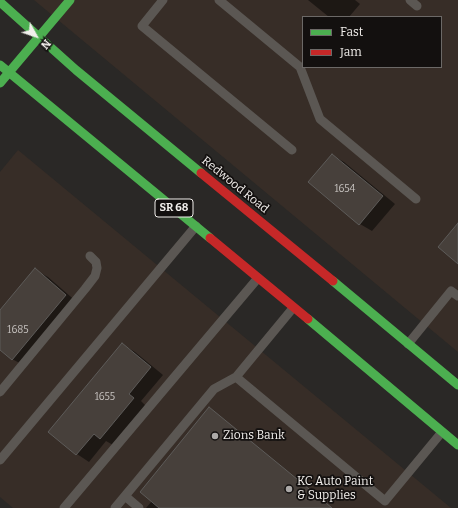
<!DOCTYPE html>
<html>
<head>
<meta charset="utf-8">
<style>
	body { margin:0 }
	#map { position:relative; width:458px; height:508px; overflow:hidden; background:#2a2826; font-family:Bitter,serif }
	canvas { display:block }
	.legend { position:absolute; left:302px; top:16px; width:140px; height:52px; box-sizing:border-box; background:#13100f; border:1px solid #6c6967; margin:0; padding:5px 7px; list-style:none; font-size:12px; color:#f2efec }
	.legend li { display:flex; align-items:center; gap:8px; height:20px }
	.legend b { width:20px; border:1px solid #6c6967 }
	.north { position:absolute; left:16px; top:16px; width:40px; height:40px; -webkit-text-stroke:3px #13100f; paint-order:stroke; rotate:130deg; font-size:11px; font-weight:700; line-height:16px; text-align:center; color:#f2efec }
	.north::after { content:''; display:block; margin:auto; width:14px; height:18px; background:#f2efec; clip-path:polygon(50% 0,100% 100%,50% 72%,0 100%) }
</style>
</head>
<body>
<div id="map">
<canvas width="458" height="508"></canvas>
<ul class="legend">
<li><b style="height:5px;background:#4caf50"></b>Fast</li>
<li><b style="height:5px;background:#c62828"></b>Jam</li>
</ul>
<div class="north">N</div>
</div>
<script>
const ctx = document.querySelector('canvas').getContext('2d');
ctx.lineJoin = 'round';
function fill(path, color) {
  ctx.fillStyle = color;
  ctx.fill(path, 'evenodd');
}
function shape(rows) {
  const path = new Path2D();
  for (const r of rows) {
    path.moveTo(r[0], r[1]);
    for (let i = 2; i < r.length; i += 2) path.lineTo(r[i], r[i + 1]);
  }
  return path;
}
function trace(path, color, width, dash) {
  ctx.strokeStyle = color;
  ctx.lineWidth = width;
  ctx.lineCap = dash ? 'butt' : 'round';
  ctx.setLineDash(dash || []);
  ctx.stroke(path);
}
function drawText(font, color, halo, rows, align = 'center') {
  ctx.font = font + ' Bitter,serif';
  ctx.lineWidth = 3.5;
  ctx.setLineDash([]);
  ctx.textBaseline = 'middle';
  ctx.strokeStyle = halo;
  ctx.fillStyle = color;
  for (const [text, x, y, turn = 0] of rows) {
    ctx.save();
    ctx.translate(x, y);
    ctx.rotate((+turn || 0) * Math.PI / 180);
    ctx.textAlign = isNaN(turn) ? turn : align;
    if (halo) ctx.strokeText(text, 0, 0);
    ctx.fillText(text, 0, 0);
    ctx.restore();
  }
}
const built = shape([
	[34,0,458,0,458,352],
	[303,17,441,17,441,67,303,67],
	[18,150,451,508,13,508,0,497,0,172]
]);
const shadow = shape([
	[308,0,355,0,360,4,349,17,329,17],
	[332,155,344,162,395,204,372,231,360,224],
	[35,270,48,277,78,303,25,366,12,359,0,349,0,311],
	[122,344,135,352,163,375,141,401,146,406,113,445,106,441,89,462,77,454,50,432],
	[152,501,332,508,146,508]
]);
const building = shape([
	[332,154,383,196,359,225,308,182,332,154],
	[458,223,458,264,438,247,458,223],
	[35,268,66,295,12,360,0,350,0,310,35,268],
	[122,343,151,367,129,394,134,398,100,439,94,434,76,455,48,432,122,343],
	[209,407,286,470,332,508,159,508,140,492,209,407]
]);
const lane = shape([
	[163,0,142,26,292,150],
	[219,0,300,67,320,119,416,199],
	[410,0,417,6],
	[293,308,236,377,385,501,442,432],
	[408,344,451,291,458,296],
	[0,392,85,289,95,276,97,268,96,262,90,256],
	[0,460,196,226],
	[125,496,139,508],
	[64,508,258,278],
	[115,508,214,389,236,377]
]);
const fast = shape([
	[0,2,76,70,201,173],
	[0,65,210,238],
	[0,83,70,0],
	[333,281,458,385],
	[308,319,458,445]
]);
const jam = shape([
	[201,173,333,281],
	[210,238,308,319]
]);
const markers = [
	[215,436,4,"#aca9a7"],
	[289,489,4,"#aca9a7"]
];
const numberNames = [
	["1654",345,189],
	["1685",18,330],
	["1655",105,397]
];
const shields = [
	[174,208,38]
];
const shieldNames = [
	["SR 68",174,208]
];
const streetNames = [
	["Redwood Road",235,185,39]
];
const poiNames = [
	["Zions Bank",223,436],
	["KC Auto Paint",297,482],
	["& Supplies",297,496]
];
fill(built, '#372d27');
fill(shadow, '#0007');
fill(building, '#47403b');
trace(building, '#5d5b59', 1);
trace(lane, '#5b5753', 9);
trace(fast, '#4caf50', 9);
trace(jam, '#c62828', 9);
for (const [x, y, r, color] of markers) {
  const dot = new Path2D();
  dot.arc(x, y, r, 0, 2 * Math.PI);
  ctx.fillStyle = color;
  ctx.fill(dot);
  trace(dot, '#13100f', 1.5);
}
drawText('10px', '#c7c3c0', null, numberNames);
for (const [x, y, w] of shields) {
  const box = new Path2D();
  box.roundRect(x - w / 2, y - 9, w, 18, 3);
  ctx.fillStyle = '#13100f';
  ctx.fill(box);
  trace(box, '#f2efec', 1);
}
drawText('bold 11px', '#f2efec', null, shieldNames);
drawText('12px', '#f2efec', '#13100f', streetNames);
drawText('12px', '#f2efec', '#13100f', poiNames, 'left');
</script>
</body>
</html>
